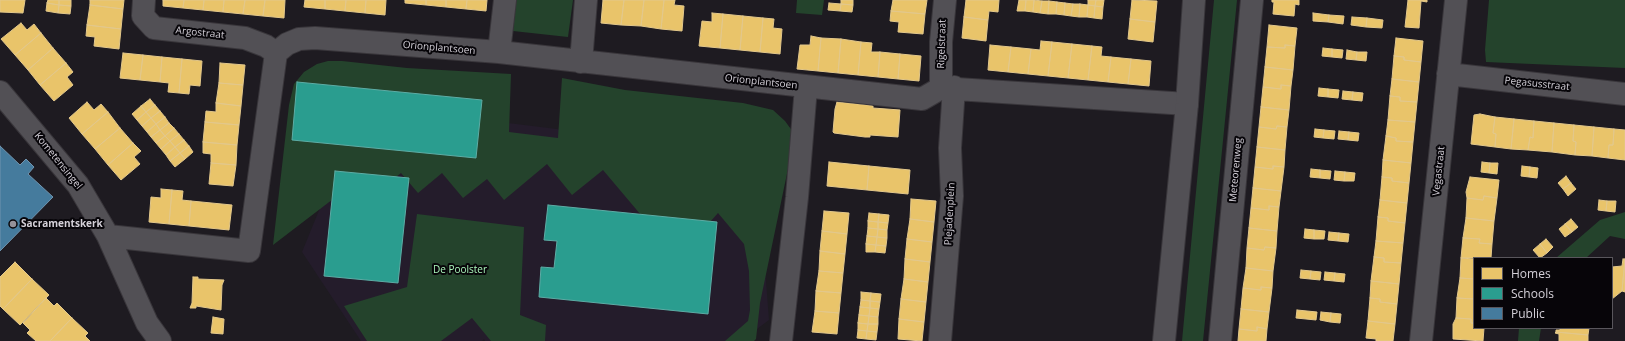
<!DOCTYPE html>
<html>
<head>
<meta charset="utf-8">
<style>
	body { margin:0 }
	#map { position:relative; width:1625px; height:341px; overflow:hidden; background:#1e1b21; font-family:"Open Sans",sans-serif }
	canvas { display:block }
	.legend { position:absolute; left:1473px; top:257px; width:140px; height:72px; box-sizing:border-box; background:#070509; border:1px solid #59565c; margin:0; padding:5px 7px; list-style:none; font-size:12px; color:#d4d0d8 }
	.legend li { display:flex; align-items:center; gap:8px; height:20px }
	.legend b { width:20px; border:1px solid #59565c }
</style>
</head>
<body>
<div id="map">
<canvas width="1625" height="341"></canvas>
<ul class="legend">
<li><b style="height:11px;background:#e9c46a"></b>Homes</li>
<li><b style="height:11px;background:#2a9d8f"></b>Schools</li>
<li><b style="height:11px;background:#457b9d"></b>Public</li>
</ul>
</div>
<script>
const ctx = document.querySelector('canvas').getContext('2d');
ctx.lineJoin = 'round';
function fill(path, color) {
  ctx.fillStyle = color;
  ctx.fill(path, 'evenodd');
}
function shape(rows) {
  const path = new Path2D();
  for (const r of rows) {
    path.moveTo(r[0], r[1]);
    for (let i = 2; i < r.length; i += 2) path.lineTo(r[i], r[i + 1]);
  }
  return path;
}
function trace(path, color, width, dash) {
  ctx.strokeStyle = color;
  ctx.lineWidth = width;
  ctx.lineCap = dash ? 'butt' : 'round';
  ctx.setLineDash(dash || []);
  ctx.stroke(path);
}
function drawText(font, color, halo, rows, align = 'center') {
  ctx.font = font + ' "Open Sans",sans-serif';
  ctx.lineWidth = 4;
  ctx.setLineDash([]);
  ctx.textBaseline = 'middle';
  ctx.strokeStyle = halo;
  ctx.fillStyle = color;
  for (const [text, x, y, turn = 0] of rows) {
    ctx.save();
    ctx.translate(x, y);
    ctx.rotate((+turn || 0) * Math.PI / 180);
    ctx.textAlign = isNaN(turn) ? turn : align;
    if (halo) ctx.strokeText(text, 0, 0);
    ctx.fillText(text, 0, 0);
    ctx.restore();
  }
}
const built = shape([
	[362,105,711,148,759,188,769,320,741,341,485,341,484,339,482,341,361,341,302,252]
]);
const green = shape([
	[515,0,573,0,568,37,513,31],
	[797,0,824,0,822,15,796,13],
	[1214,0,1237,0,1203,341,1182,341],
	[1489,0,1625,0,1625,68,1486,62,1485,50],
	[328,61,342,61,407,68,511,74,509,132,558,138,562,78,625,90,743,103,773,110,785,121,793,132,794,140,760,303,756,339,754,341,725,341,748,321,750,310,749,271,744,244,718,213,665,272,641,215,603,170,572,195,547,164,504,200,487,179,463,198,442,173,418,193,401,173,380,190,354,183,273,245,289,105,294,84,304,72,317,64],
	[1625,212,1625,239,1610,236,1586,258,1556,258,1600,220],
	[417,214,524,227,520,315,546,325,545,341,491,341,472,318,441,341,367,341,344,306,407,287],
	[1519,328,1541,328,1539,341,1518,341]
]);
const homes = shape([
	[0,0,25,0,23,13,0,12,0,0],
	[48,0,59,0,59,5,47,3,48,0],
	[59,0,71,0,71,6,59,5,59,0],
	[90,0,124,0,123,9,90,5,90,0],
	[163,0,184,0,183,8,163,6,163,0],
	[184,0,204,0,203,10,183,8,184,0],
	[204,0,224,0,223,12,203,10,204,0],
	[224,0,245,0,243,14,223,12,224,0],
	[245,0,265,0,263,16,243,14,245,0],
	[265,0,285,0,284,18,263,16,265,0],
	[305,0,325,0,325,9,304,7,305,0],
	[325,0,346,0,345,11,325,9,325,0],
	[346,0,366,0,365,13,345,11,346,0],
	[366,0,386,0,385,15,365,13,366,0],
	[405,0,426,0,426,5,405,3,405,0],
	[426,0,446,0,446,7,426,5,426,0],
	[446,0,467,0,466,9,446,7,446,0],
	[467,0,487,0,486,11,466,9,467,0],
	[603,0,624,0,621,25,601,23,603,0],
	[624,0,644,0,641,26,621,25,624,0],
	[644,0,664,0,661,29,641,26,644,0],
	[664,0,675,0,674,5,684,6,682,31,661,29,664,0],
	[841,0,853,0,853,5,841,4,841,0],
	[893,0,927,0,925,14,891,11,893,0],
	[966,0,999,0,998,12,989,11,988,20,964,17,966,0],
	[1019,0,1026,0,1025,11,1017,11,1019,0],
	[1026,0,1034,0,1033,12,1025,11,1026,0],
	[1034,0,1042,1,1040,13,1033,12,1034,0],
	[1088,0,1096,0,1095,6,1088,5,1088,0],
	[1096,0,1104,0,1103,7,1095,6,1096,0],
	[1132,0,1157,1,1155,22,1130,19,1132,0],
	[1272,0,1299,0,1299,5,1295,4,1294,16,1273,14,1274,2,1272,2,1272,0],
	[1408,0,1427,0,1427,2,1421,1,1419,28,1405,27,1408,0],
	[1042,1,1049,1,1048,14,1040,13,1042,1],
	[1049,1,1057,2,1056,14,1048,14,1049,1],
	[1057,2,1065,3,1064,15,1056,14,1057,2],
	[47,3,59,5,58,13,46,11,47,3],
	[829,3,841,4,840,11,828,10,829,3],
	[1065,3,1073,4,1071,16,1064,15,1065,3],
	[841,4,853,5,852,12,840,11,841,4],
	[1073,4,1080,4,1079,17,1071,16,1073,4],
	[1080,4,1088,5,1087,17,1079,17,1080,4],
	[59,5,71,6,70,14,58,13,59,5],
	[90,5,123,9,121,29,87,25,90,5],
	[1088,5,1095,6,1094,18,1087,17,1088,5],
	[1095,6,1103,7,1102,19,1094,18,1095,6],
	[891,11,925,14,923,34,898,32,899,22,890,21,891,11],
	[712,13,723,14,720,48,699,46,702,21,712,22,712,13],
	[1313,13,1329,15,1328,22,1313,21,1313,13],
	[723,14,743,16,740,50,720,48,723,14],
	[1329,15,1344,16,1343,24,1328,22,1329,15],
	[743,16,763,18,760,52,740,50,743,16],
	[964,17,988,20,986,41,962,38,964,17],
	[1352,17,1367,18,1366,27,1351,25,1352,17],
	[763,18,774,19,773,28,782,29,780,54,760,52,763,18],
	[1367,18,1383,20,1382,28,1366,27,1367,18],
	[1130,19,1155,22,1153,42,1128,39,1130,19],
	[21,23,27,30,34,24,41,33,15,55,1,39,21,23],
	[87,25,121,29,119,49,94,46,95,37,86,36,87,25],
	[1269,25,1297,28,1295,46,1285,45,1285,48,1267,47,1269,25],
	[41,33,53,48,28,70,15,55,41,33],
	[811,36,821,38,818,71,797,69,800,45,810,45,811,36],
	[821,38,841,39,838,73,818,71,821,38],
	[1396,38,1423,41,1421,62,1404,60,1404,57,1394,56,1396,38],
	[841,39,861,42,858,75,838,73,841,39],
	[1041,41,1052,42,1048,76,1028,74,1031,49,1040,50,1041,41],
	[861,42,872,43,871,52,880,52,878,77,858,75,861,42],
	[1052,42,1072,44,1068,78,1048,76,1052,42],
	[1072,44,1092,46,1088,80,1068,78,1072,44],
	[990,45,1011,47,1008,72,988,70,990,45],
	[1285,45,1295,46,1293,70,1265,67,1267,47,1285,48,1285,45],
	[1092,46,1102,47,1101,56,1111,57,1108,82,1088,80,1092,46],
	[1011,47,1031,49,1028,74,1008,72,1011,47],
	[53,48,66,63,40,85,28,70,53,48],
	[1323,48,1332,49,1332,57,1322,56,1323,48],
	[1332,49,1343,50,1342,58,1332,57,1332,49],
	[1347,50,1357,52,1356,60,1346,59,1347,50],
	[880,52,900,54,898,79,878,77,880,52],
	[1357,52,1367,52,1366,61,1356,60,1357,52],
	[123,53,143,55,140,80,120,78,123,53],
	[900,54,921,56,919,81,898,79,900,54],
	[143,55,162,57,160,82,140,80,143,55],
	[1394,56,1404,57,1404,60,1421,62,1419,82,1392,79,1394,56],
	[162,57,182,59,179,93,168,92,169,83,160,82,162,57],
	[1111,57,1131,59,1128,84,1108,82,1111,57],
	[182,59,202,61,200,86,190,85,189,94,179,93,182,59],
	[1131,59,1151,61,1149,86,1128,84,1131,59],
	[66,63,73,72,67,77,73,85,54,101,40,85,66,63],
	[220,63,245,65,243,85,219,83,220,63],
	[1265,67,1293,70,1291,86,1281,85,1281,89,1263,87,1265,67],
	[1392,79,1419,82,1417,102,1400,101,1400,97,1390,96,1392,79],
	[219,83,243,85,241,106,216,103,219,83],
	[1281,85,1291,86,1289,110,1261,107,1263,87,1281,89,1281,85],
	[1319,88,1328,89,1328,97,1318,96,1319,88],
	[1328,89,1339,90,1338,98,1328,97,1328,89],
	[1343,91,1353,92,1352,100,1342,99,1343,91],
	[1353,92,1363,93,1362,101,1352,100,1353,92],
	[1390,96,1400,97,1400,101,1417,102,1415,122,1388,120,1390,96],
	[150,99,155,105,146,112,141,106,150,99],
	[87,102,94,110,101,104,108,112,82,134,69,118,87,102],
	[837,102,869,105,873,106,873,108,900,110,898,137,870,135,870,137,865,137,834,133,833,132,835,109,837,102],
	[216,103,241,106,239,125,205,122,206,111,216,112,216,103],
	[155,105,160,111,151,118,146,112,155,105],
	[141,106,146,112,137,120,132,114,141,106],
	[1261,107,1289,110,1287,127,1277,126,1276,129,1259,127,1261,107],
	[160,111,165,117,156,124,151,118,160,111],
	[108,112,120,128,95,149,82,134,108,112],
	[146,112,151,118,142,126,137,120,146,112],
	[1480,114,1495,117,1493,133,1496,134,1495,147,1471,144,1474,115,1480,114],
	[165,117,169,123,160,130,156,124,165,117],
	[1495,117,1514,119,1511,149,1495,147,1496,134,1493,133,1495,117],
	[151,118,156,124,147,132,142,126,151,118],
	[1514,119,1534,121,1533,138,1530,137,1528,150,1511,149,1514,119],
	[1388,120,1415,122,1413,142,1396,141,1396,138,1386,136,1388,120],
	[1534,121,1554,123,1552,152,1528,150,1530,137,1533,138,1534,121],
	[205,122,239,125,237,145,203,142,205,122],
	[169,123,174,128,165,136,160,130,169,123],
	[1554,123,1574,125,1573,141,1576,142,1575,155,1552,152,1554,123],
	[156,124,160,130,151,137,147,132,156,124],
	[1574,125,1594,127,1592,156,1575,155,1576,142,1573,141,1574,125],
	[1277,126,1287,127,1285,150,1257,147,1259,127,1276,129,1277,126],
	[1594,127,1614,129,1613,145,1609,145,1608,158,1592,156,1594,127],
	[120,128,133,143,108,165,95,149,120,128],
	[174,128,179,134,170,141,165,136,174,128],
	[1315,129,1324,130,1323,138,1314,137,1315,129],
	[1614,129,1625,130,1625,160,1608,158,1609,145,1613,145,1614,129],
	[160,130,165,136,156,143,151,137,160,130],
	[1324,130,1335,131,1334,139,1323,138,1324,130],
	[1339,131,1349,132,1348,140,1338,139,1339,131],
	[1349,132,1359,133,1358,141,1348,140,1349,132],
	[179,134,184,140,175,147,170,141,179,134],
	[165,136,170,141,161,149,156,143,165,136],
	[1386,136,1396,138,1396,141,1413,142,1411,163,1383,160,1386,136],
	[184,140,189,146,180,153,175,147,184,140],
	[170,141,175,147,166,155,161,149,170,141],
	[203,142,237,145,236,165,211,163,211,154,203,153,203,142],
	[133,143,141,151,134,157,140,164,121,180,108,165,133,143],
	[189,146,193,152,185,159,180,153,189,146],
	[175,147,180,153,170,161,166,155,175,147],
	[1257,147,1285,150,1284,167,1273,166,1273,169,1255,167,1257,147],
	[180,153,185,159,175,167,170,161,180,153],
	[1383,160,1411,163,1409,183,1392,181,1392,178,1382,177,1383,160],
	[829,162,869,166,867,190,827,186,829,162],
	[1482,162,1490,163,1489,173,1481,172,1482,162],
	[211,163,236,165,233,186,209,184,211,163],
	[1490,163,1498,163,1497,174,1489,173,1490,163],
	[869,166,910,170,908,194,867,190,869,166],
	[1273,166,1284,167,1281,191,1253,188,1255,167,1273,169,1273,166],
	[1522,166,1530,167,1529,177,1521,176,1522,166],
	[1530,167,1538,168,1537,178,1529,177,1530,167],
	[1311,169,1320,170,1320,178,1310,177,1311,169],
	[1320,170,1331,171,1330,179,1320,178,1320,170],
	[1335,171,1345,172,1344,181,1334,180,1335,171],
	[1345,172,1355,173,1354,181,1344,181,1345,172],
	[1566,176,1571,183,1563,189,1558,183,1566,176],
	[1382,177,1392,178,1392,181,1409,183,1407,203,1380,200,1382,177],
	[1470,177,1499,180,1497,198,1484,196,1483,200,1467,198,1466,192,1470,177],
	[1571,183,1576,189,1568,196,1563,189,1571,183],
	[1253,188,1281,191,1279,207,1269,206,1269,210,1251,208,1253,188],
	[161,189,172,190,169,224,149,222,151,197,161,198,161,189],
	[172,190,183,191,182,200,191,201,189,226,169,224,172,190],
	[1484,196,1497,198,1494,221,1466,218,1467,198,1483,200,1484,196],
	[911,199,936,201,934,222,910,219,911,199],
	[1380,200,1407,203,1405,223,1388,221,1388,218,1378,217,1380,200],
	[1599,200,1607,201,1606,211,1598,210,1599,200],
	[191,201,232,205,229,230,189,226,191,201],
	[1607,201,1616,201,1615,212,1606,211,1607,201],
	[1269,206,1279,207,1277,231,1249,228,1251,208,1269,210,1269,206],
	[824,211,849,213,847,234,822,231,824,211],
	[869,213,879,214,878,222,868,221,869,213],
	[879,214,889,215,888,223,878,222,879,214],
	[1378,217,1388,218,1388,221,1405,223,1403,243,1376,241,1378,217],
	[1466,218,1494,221,1492,244,1479,243,1480,239,1463,238,1466,218],
	[910,219,934,222,932,242,907,239,910,219],
	[1571,219,1578,227,1572,232,1565,224,1571,219],
	[868,221,878,222,878,229,868,228,868,221],
	[878,222,888,223,887,230,878,229,878,222],
	[1565,224,1572,232,1565,237,1559,229,1565,224],
	[868,228,878,229,877,237,867,236,868,228],
	[1249,228,1277,231,1276,248,1265,247,1264,250,1247,248,1249,228],
	[878,229,887,230,887,238,877,237,878,229],
	[1305,229,1314,230,1314,239,1304,238,1305,229],
	[1314,230,1325,231,1324,239,1314,239,1314,230],
	[822,231,847,234,845,254,820,251,822,231],
	[1329,232,1339,233,1338,241,1328,240,1329,232],
	[1339,233,1349,234,1348,242,1338,241,1339,233],
	[867,236,877,237,876,245,866,244,867,236],
	[877,237,887,238,886,246,876,245,877,237],
	[1463,238,1480,239,1479,243,1492,244,1491,258,1461,258,1463,238],
	[907,239,932,242,930,262,905,259,907,239],
	[1546,239,1553,247,1547,253,1540,244,1546,239],
	[1376,241,1403,243,1401,263,1384,262,1384,258,1374,257,1376,241],
	[866,244,876,245,875,252,866,252,866,244],
	[1540,244,1547,253,1540,258,1533,250,1540,244],
	[876,245,886,246,885,253,875,252,876,245],
	[1265,247,1276,248,1273,271,1246,268,1247,248,1264,250,1265,247],
	[820,251,845,254,843,273,819,271,820,251],
	[1374,257,1384,258,1384,262,1401,263,1399,284,1371,281,1374,257],
	[1461,258,1474,259,1474,279,1460,278,1461,258],
	[905,259,930,262,928,282,904,279,905,259],
	[1623,259,1625,259,1622,291,1612,299,1612,267,1622,266,1623,259],
	[1625,259,1625,292,1622,291,1625,259],
	[15,262,32,279,3,309,0,306,0,277,15,262],
	[1246,268,1273,271,1272,288,1261,287,1261,290,1243,288,1246,268],
	[1301,270,1311,271,1310,279,1300,278,1301,270],
	[819,271,843,273,841,293,816,291,819,271],
	[1311,271,1321,272,1320,280,1310,279,1311,271],
	[1325,272,1335,273,1334,281,1324,280,1325,272],
	[1335,273,1345,274,1344,282,1334,281,1335,273],
	[193,277,198,277,198,279,224,280,222,285,221,310,196,306,196,308,190,308,192,303,193,277],
	[1460,278,1474,279,1474,299,1457,298,1460,278],
	[32,279,49,295,20,325,3,309,32,279],
	[904,279,928,282,926,302,901,299,904,279],
	[1371,281,1399,284,1397,304,1380,302,1380,299,1370,298,1371,281],
	[1261,287,1272,288,1269,312,1241,309,1243,288,1261,290,1261,287],
	[816,291,841,293,839,313,815,311,816,291],
	[861,292,871,293,870,301,861,300,861,292],
	[871,293,881,294,880,302,870,301,871,293],
	[46,298,54,306,57,303,72,318,50,341,36,341,27,333,30,330,23,323,46,298],
	[1370,298,1380,299,1380,302,1397,304,1395,324,1368,321,1370,298],
	[1457,298,1474,299,1474,323,1471,323,1471,319,1456,318,1457,298],
	[901,299,926,302,924,322,899,319,901,299],
	[861,300,870,301,870,308,860,307,861,300],
	[870,301,880,302,879,309,870,308,870,301],
	[860,307,870,308,869,316,859,315,860,307],
	[870,308,879,309,878,317,869,316,870,308],
	[1241,309,1269,312,1267,329,1257,327,1257,331,1239,329,1241,309],
	[1297,310,1317,312,1316,320,1296,318,1297,310],
	[815,311,839,313,837,334,812,332,815,311],
	[1321,312,1331,313,1330,322,1320,320,1321,312],
	[1331,313,1341,314,1340,323,1330,322,1331,313],
	[859,315,869,316,868,324,858,323,859,315],
	[869,316,878,317,878,324,868,324,869,316],
	[213,317,224,319,223,334,211,333,213,317],
	[72,318,88,333,85,336,90,341,50,341,72,318],
	[1456,318,1471,319,1471,323,1474,323,1474,328,1484,328,1483,341,1453,339,1453,324,1456,318],
	[899,319,924,322,922,341,898,339,899,319],
	[1368,321,1395,324,1393,341,1376,341,1376,339,1366,338,1368,321],
	[858,323,868,324,867,331,858,330,858,323],
	[868,324,878,324,877,332,867,331,868,324],
	[1257,327,1267,329,1266,341,1238,341,1239,329,1257,331,1257,327],
	[1560,328,1589,328,1588,335,1556,332,1556,330,1560,330,1560,328],
	[858,330,867,331,866,339,857,338,858,330],
	[867,331,877,332,876,340,866,339,867,331],
	[1556,332,1588,335,1588,341,1559,341,1559,334,1555,333,1556,332]
]);
const schools = shape([
	[297,82,482,100,476,158,292,140,297,82],
	[335,171,409,178,398,283,324,276,335,171],
	[548,205,717,222,708,314,539,297,541,267,554,268,557,241,544,240,548,205]
]);
const public = shape([
	[0,146,20,165,26,159,34,167,28,174,53,197,0,251,0,146]
]);
const minor = shape([
	[144,0,143,16,154,28,245,38,266,46,276,53],
	[499,52,505,0],
	[581,62,586,0],
	[1448,74,1625,94],
	[941,88,1187,104],
	[941,88,941,42,945,0],
	[0,92,78,185,108,236,147,323,160,341],
	[108,236,249,251,276,53,287,44,299,39,315,38,499,52,922,99,941,88],
	[781,341,797,197,806,87],
	[940,341,952,196,950,148,954,87],
	[1220,341,1252,0],
	[1421,341,1456,0]
]);
const tertiary = shape([
	[1164,341,1187,104,1194,0]
]);
const markers = [
	[13,224,4,"#949198"]
];
const streetNames = [
	["Argostraat",200,33,6],
	["Rigelstraat",942,44,-88],
	["Orionplantsoen",439,48,5],
	["Orionplantsoen",761,82,6],
	["Pegasusstraat",1537,84,6],
	["Kometensingel",58,161,51],
	["Meteorenweg",1236,170,-85],
	["Vegastraat",1439,171,-84],
	["Plejadenplein",950,214,-87]
];
const poiNames = [
	["Sacramentskerk",21,224]
];
const parkNames = [
	["De Poolster",460,270]
];
fill(built, '#241c2b');
fill(green, '#24432c');
fill(homes, '#e9c46a');
trace(homes, '#e3c88b', 1);
fill(schools, '#2a9d8f');
trace(schools, '#5daca5', 1);
fill(public, '#457b9d');
trace(public, '#7094af', 1);
trace(minor, '#39363b', 24);
trace(tertiary, '#39363b', 24);
trace(minor, '#525055', 22);
trace(tertiary, '#525055', 22);
for (const [x, y, r, color] of markers) {
  const dot = new Path2D();
  dot.arc(x, y, r, 0, 2 * Math.PI);
  ctx.fillStyle = color;
  ctx.fill(dot);
  trace(dot, '#070509', 1.5);
}
drawText('10px', '#d4d0d8', '#070509', streetNames);
drawText('bold 10px', '#d4d0d8', '#070509', poiNames, 'left');
drawText('10px', '#abf6bb', '#070509', parkNames);
</script>
</body>
</html>
